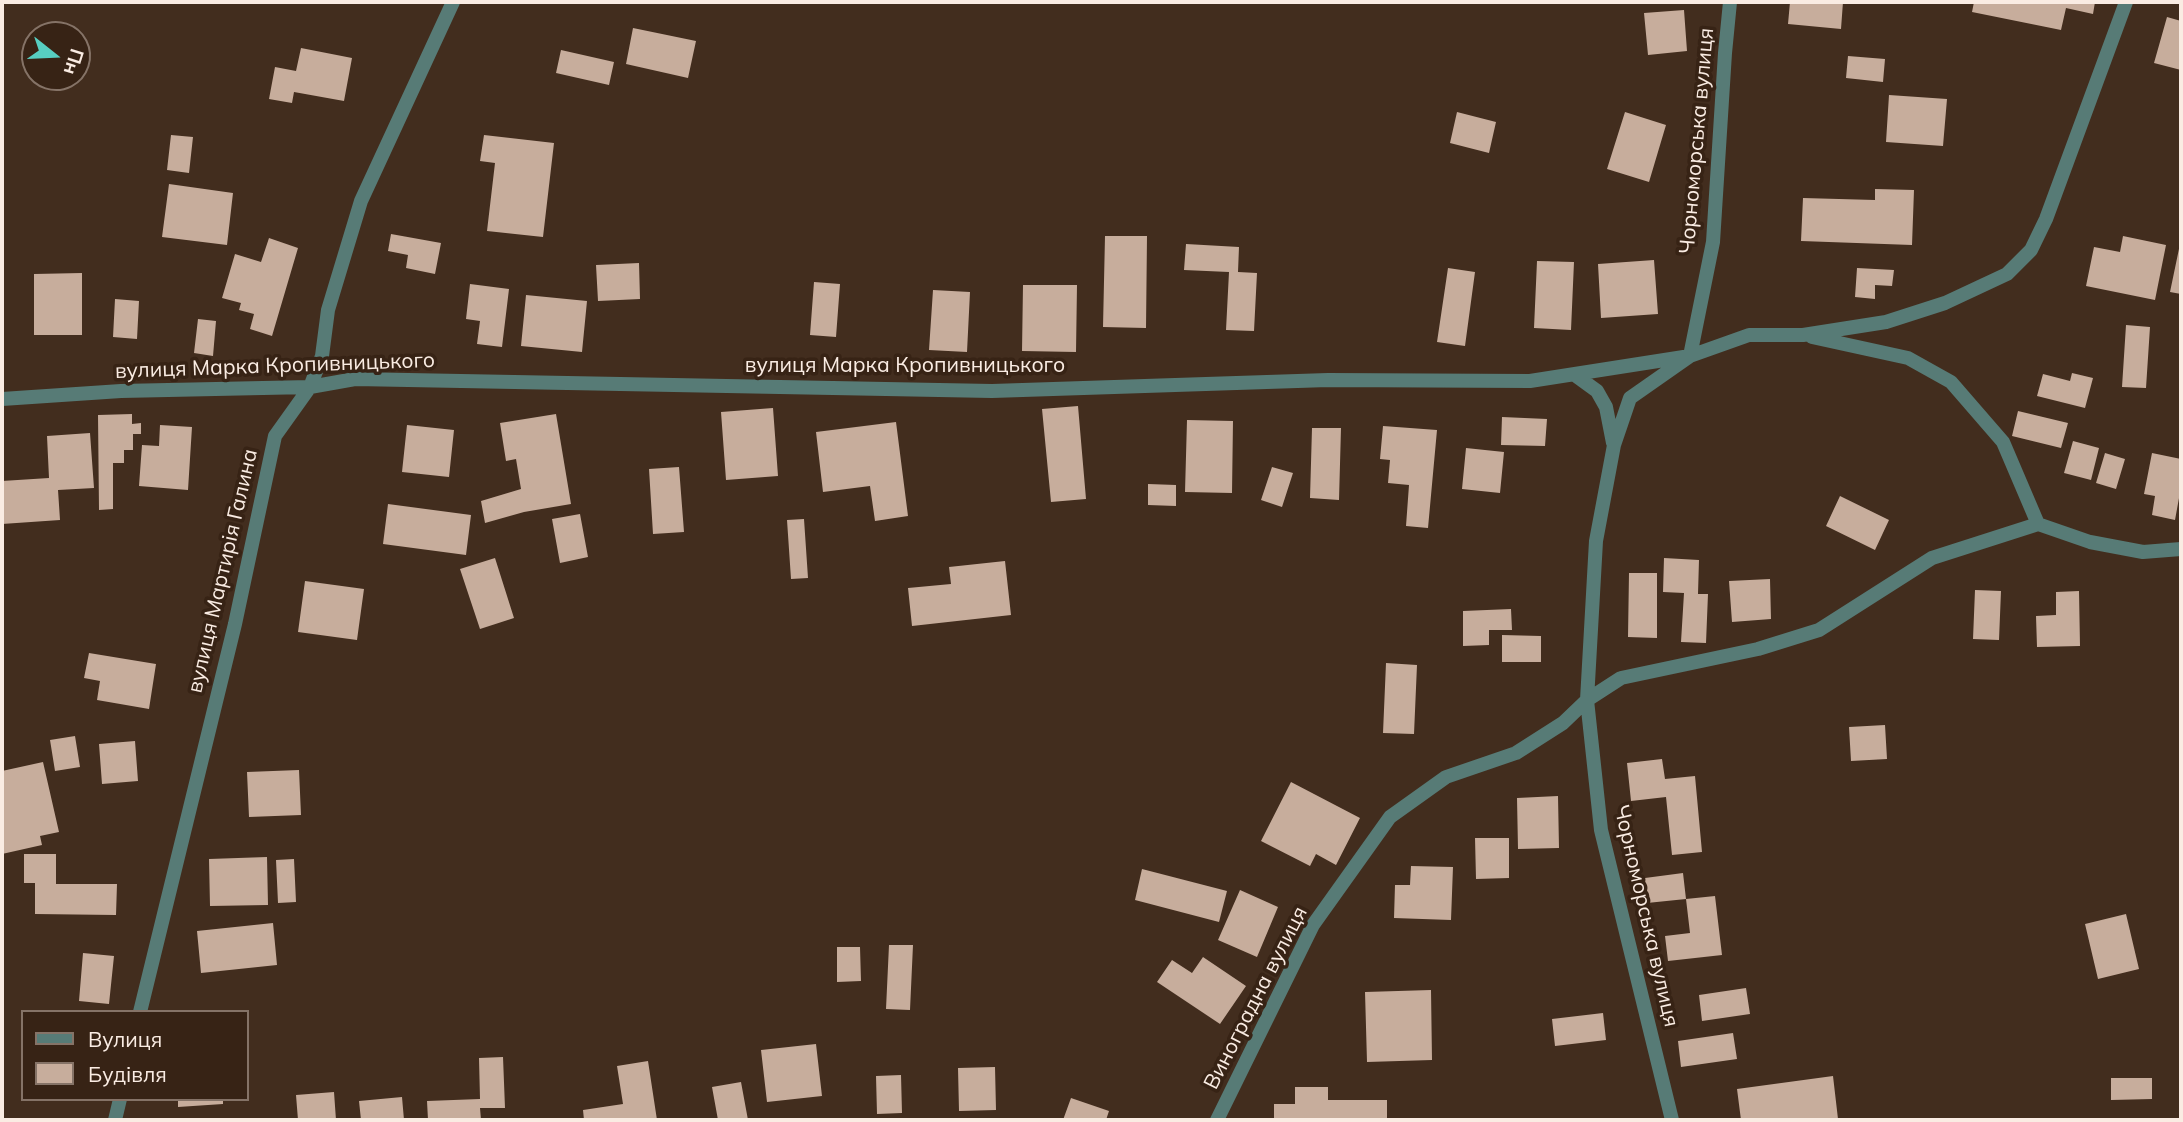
<!DOCTYPE html>
<html>
<head>
<meta charset="utf-8">
<style>
	body { margin:0 }
	#map { position:relative; width:2183px; height:1122px; overflow:hidden; background:#422d1e; font-family:Mulish,sans-serif }
	canvas { display:block }
	.frame { position:absolute; inset:0; border:4px solid #faece3; pointer-events:none }
	.legend { position:absolute; left:21px; top:1010px; width:228px; height:91px; box-sizing:border-box; background:#372315; border:2px solid #857367; margin:0; padding:9px 12px; list-style:none; font-size:21px; color:#faece3 }
	.legend li { display:flex; align-items:center; gap:14px; height:35px }
	.legend b { width:35px; border:2px solid #857367 }
	.north { position:absolute; left:21px; top:21px; width:70px; height:70px; box-sizing:border-box; background:#372315; border:2px solid #857367; border-radius:50%; rotate:108deg; font-size:19px; font-weight:700; line-height:28px; text-align:center; color:#faece3 }
	.north::after { content:''; display:block; margin:auto; width:24px; height:32px; background:#57cec1; clip-path:polygon(50% 0,100% 100%,50% 72%,0 100%) }
</style>
</head>
<body>
<div id="map">
<canvas width="2183" height="1122"></canvas>
<div class="frame"></div>
<ul class="legend">
<li><b style="height:9px;background:#577b76"></b>Вулиця</li>
<li><b style="height:19px;background:#c7ad9c"></b>Будівля</li>
</ul>
<div class="north">Пн</div>
</div>
<script>
const ctx = document.querySelector('canvas').getContext('2d');
ctx.lineJoin = 'round';
function fill(path, color) {
  ctx.fillStyle = color;
  ctx.fill(path, 'evenodd');
}
function shape(rows) {
  const path = new Path2D();
  for (const r of rows) {
    path.moveTo(r[0], r[1]);
    for (let i = 2; i < r.length; i += 2) path.lineTo(r[i], r[i + 1]);
  }
  return path;
}
function trace(path, color, width, dash) {
  ctx.strokeStyle = color;
  ctx.lineWidth = width;
  ctx.lineCap = dash ? 'butt' : 'round';
  ctx.setLineDash(dash || []);
  ctx.stroke(path);
}
function drawText(font, color, halo, rows, align = 'center') {
  ctx.font = font + ' Mulish,sans-serif';
  ctx.lineWidth = 7;
  ctx.setLineDash([]);
  ctx.textBaseline = 'middle';
  ctx.strokeStyle = halo;
  ctx.fillStyle = color;
  for (const [text, x, y, turn = 0] of rows) {
    ctx.save();
    ctx.translate(x, y);
    ctx.rotate((+turn || 0) * Math.PI / 180);
    ctx.textAlign = isNaN(turn) ? turn : align;
    if (halo) ctx.strokeText(text, 0, 0);
    ctx.fillText(text, 0, 0);
    ctx.restore();
  }
}
const building = shape([
	[1790,2,1843,2,1841,29,1788,24],
	[1974,2,2095,2,2093,14,2066,8,2061,30,1972,12],
	[1684,10,1687,51,1648,55,1644,13],
	[2167,17,2181,21,2181,70,2154,63],
	[633,28,696,41,688,78,626,64],
	[301,48,352,58,344,101,294,92,292,103,269,99,275,67,296,71],
	[561,50,614,62,609,85,556,73],
	[1848,56,1885,59,1883,82,1846,78],
	[1889,95,1947,99,1943,146,1886,142],
	[1457,112,1496,122,1489,153,1450,143],
	[1625,112,1666,125,1649,182,1607,169],
	[171,135,193,137,189,173,167,170],
	[484,135,554,143,543,237,487,231,495,163,480,161],
	[169,184,233,193,227,245,162,237],
	[1875,189,1914,190,1912,245,1801,241,1803,198,1875,200],
	[391,234,441,243,435,274,406,268,408,255,388,251],
	[1105,236,1147,236,1146,328,1103,327],
	[2123,236,2166,245,2155,300,2086,286,2094,247,2120,252],
	[269,238,298,248,272,336,250,329,254,314,239,310,241,303,222,298,235,254,261,262],
	[1186,244,1239,247,1238,272,1257,273,1254,331,1226,330,1229,272,1184,270],
	[2180,244,2181,244,2181,294,2170,292],
	[1654,260,1658,314,1601,318,1598,264],
	[1537,261,1574,262,1571,330,1534,328],
	[639,263,640,299,598,301,596,265],
	[1448,268,1475,272,1465,346,1437,342],
	[1857,268,1894,270,1892,286,1875,285,1875,299,1855,297],
	[82,273,82,335,34,335,34,274],
	[814,282,840,284,836,337,810,335],
	[470,284,509,289,502,347,477,344,480,321,466,319],
	[1023,285,1077,285,1076,352,1022,351],
	[933,290,970,292,967,352,929,350],
	[526,295,587,301,582,352,521,346],
	[115,299,139,301,137,339,113,337],
	[198,319,216,321,213,356,194,353],
	[2126,325,2150,327,2146,388,2122,387],
	[2072,373,2093,378,2085,408,2037,396,2043,374,2070,381],
	[1078,406,1086,499,1051,502,1042,409],
	[773,408,778,476,726,480,721,412],
	[2018,411,2068,423,2061,448,2012,436],
	[132,414,132,424,141,423,141,434,133,434,133,450,124,450,124,463,113,463,113,509,99,510,98,415],
	[556,414,571,504,524,512,485,523,481,501,521,489,516,459,506,461,500,423],
	[1502,417,1547,419,1545,446,1501,445],
	[1187,420,1233,421,1232,493,1185,492],
	[896,422,908,516,875,521,870,486,823,492,816,432],
	[160,425,192,427,188,490,139,486,142,445,159,446],
	[407,425,454,430,449,477,402,472],
	[1383,426,1437,430,1428,528,1406,526,1409,485,1388,483,1390,460,1380,459],
	[1312,428,1341,428,1339,500,1310,498],
	[90,433,94,488,58,490,60,520,2,524,2,481,49,478,47,436],
	[2073,441,2099,448,2091,480,2064,473],
	[1466,448,1504,452,1500,493,1462,489],
	[2105,453,2125,459,2116,489,2096,483],
	[2152,453,2181,459,2181,487,2175,520,2152,515,2155,496,2144,494],
	[679,467,684,532,653,534,649,469],
	[1272,467,1293,473,1282,507,1261,500],
	[1148,484,1176,485,1176,506,1148,505],
	[1840,496,1889,520,1875,550,1826,526],
	[388,504,471,515,466,555,383,544],
	[580,514,588,557,560,563,552,519],
	[804,519,808,578,791,579,787,520],
	[495,558,514,618,480,629,460,569],
	[1664,558,1699,560,1698,594,1708,594,1706,643,1681,642,1684,593,1663,592],
	[1005,561,1011,615,912,626,908,588,951,584,949,567],
	[1629,573,1657,573,1657,638,1628,637],
	[1770,579,1771,619,1732,622,1729,581],
	[305,581,364,589,357,640,298,632],
	[1975,590,2001,591,1999,640,1973,639],
	[2079,591,2080,646,2037,647,2036,616,2056,615,2056,592],
	[1511,609,1512,630,1489,630,1489,645,1463,646,1463,611],
	[1502,635,1541,636,1541,662,1502,662],
	[89,653,156,664,149,709,97,700,100,681,84,678],
	[1386,663,1417,665,1414,734,1383,733],
	[1885,725,1887,759,1851,761,1849,727],
	[75,736,80,767,55,771,50,740],
	[135,741,138,781,102,784,99,744],
	[1662,759,1665,779,1695,776,1702,852,1672,855,1666,797,1631,801,1627,763],
	[43,762,59,832,40,836,42,845,2,854,2,816,4,816,2,806,2,771],
	[299,770,301,815,249,817,247,772],
	[1291,782,1360,818,1336,865,1316,854,1310,866,1261,841],
	[1558,796,1559,848,1518,849,1517,798],
	[1475,838,1509,838,1509,878,1476,879],
	[24,854,56,854,56,884,117,884,116,915,35,914,35,883,24,883],
	[267,857,268,905,210,906,209,859],
	[294,859,296,902,278,903,276,860],
	[1411,866,1453,867,1451,920,1394,918,1395,885,1410,885],
	[1142,869,1227,891,1219,922,1135,900],
	[1683,873,1686,899,1647,903,1645,878],
	[1240,890,1278,907,1257,957,1218,940],
	[1715,896,1722,955,1668,961,1665,936,1690,933,1686,899],
	[2126,914,2139,969,2098,979,2085,924],
	[273,923,277,965,201,973,197,931],
	[889,945,913,945,910,1010,886,1009],
	[837,947,860,947,861,981,837,982],
	[83,953,114,956,109,1004,79,1001],
	[1203,957,1246,986,1220,1024,1157,982,1172,960,1192,973],
	[1746,988,1750,1014,1702,1021,1699,995],
	[1431,990,1432,1060,1367,1062,1365,992],
	[1603,1013,1606,1040,1555,1046,1552,1019],
	[1733,1033,1737,1059,1681,1067,1678,1041],
	[816,1044,822,1096,767,1102,761,1050],
	[503,1057,505,1108,480,1108,481,1120,428,1120,427,1101,480,1099,479,1058],
	[648,1061,657,1120,584,1120,583,1110,623,1104,617,1066],
	[995,1067,996,1110,959,1111,958,1068],
	[901,1075,902,1113,877,1114,876,1076],
	[1833,1076,1838,1119,1741,1120,1737,1089],
	[2111,1078,2152,1078,2152,1099,2111,1100],
	[741,1082,748,1120,718,1120,712,1087],
	[1295,1087,1328,1087,1328,1100,1387,1100,1387,1120,1274,1120,1274,1104,1295,1104],
	[334,1092,336,1120,298,1120,296,1095],
	[402,1097,404,1120,361,1120,359,1101],
	[1071,1098,1109,1111,1106,1120,1063,1120],
	[178,1099,223,1099,223,1104,178,1107]
]);
const minor = shape([
	[1812,337,1908,358,1951,382,2003,442,2038,524],
	[1575,375,1597,391,1606,407,1613,443],
	[2,399,121,391,310,387,355,379,992,391,1328,380,1530,381,1690,356,1749,335,1803,335,1886,322,1945,303,2007,274,2031,250,2046,219,2126,2],
	[140,1012,235,624,275,436,310,387,322,356,328,310,361,201,453,2],
	[115,1120,120,1099],
	[1217,1120,1313,925,1390,817,1446,777,1516,753,1563,723,1587,700,1621,678,1758,649,1819,630,1932,558,2038,524,2090,542,2143,552,2181,549],
	[1672,1120,1601,830,1587,700,1596,541,1614,445,1630,398,1690,356,1713,242,1725,53,1730,2]
]);
const streetNames = [
	["Чорноморська вулиця",1697,141,-85],
	["вулиця Марка Кропивницького",275,366,-2],
	["вулиця Марка Кропивницького",905,366],
	["вулиця Мартирія Галина",223,571,-77],
	["Чорноморська вулиця",1646,916,77],
	["Виноградна вулиця",1256,998,-63]
];
fill(building, '#c7ad9c');
trace(minor, '#577b76', 14);
drawText('21px', '#faece3', '#372315', streetNames);
</script>
</body>
</html>
